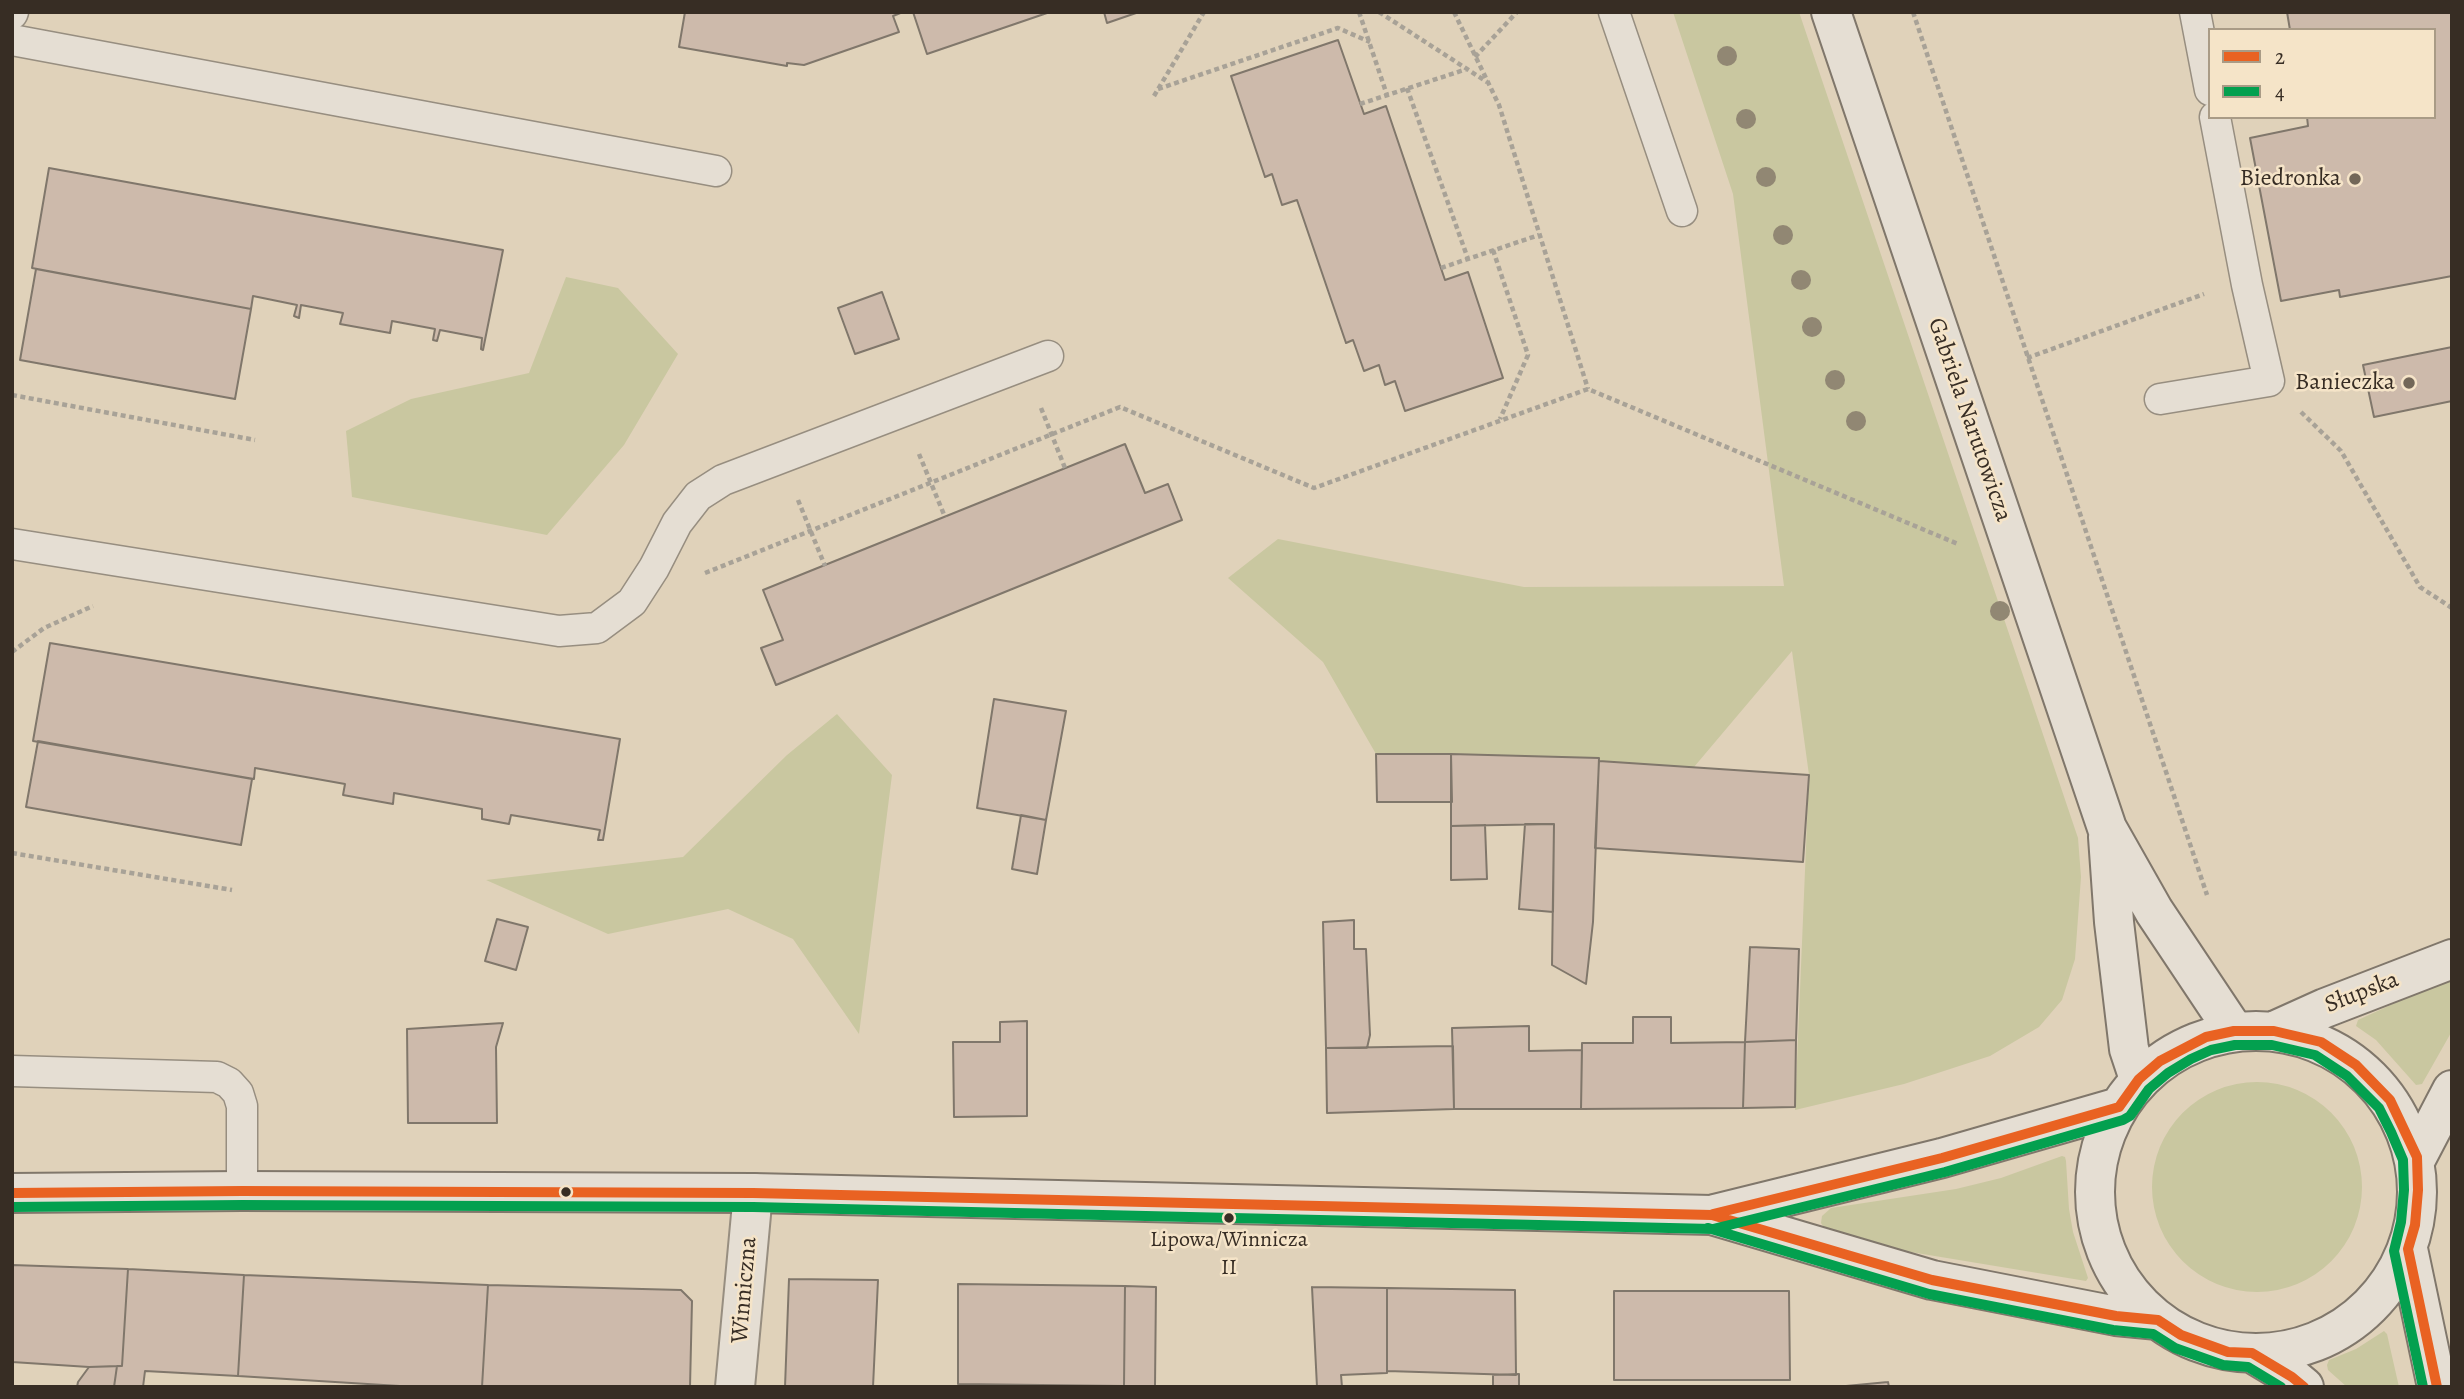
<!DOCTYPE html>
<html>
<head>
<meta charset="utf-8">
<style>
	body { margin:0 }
	#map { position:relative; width:2464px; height:1399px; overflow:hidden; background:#e0d2ba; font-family:Alegreya,serif }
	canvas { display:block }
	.frame { position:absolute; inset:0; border:14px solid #372d24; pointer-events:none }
	.legend { position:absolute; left:2208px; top:28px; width:228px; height:91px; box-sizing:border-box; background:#f5e4c8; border:2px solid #a99b86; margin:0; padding:9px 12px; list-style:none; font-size:21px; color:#372d24 }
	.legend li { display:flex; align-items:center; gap:14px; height:35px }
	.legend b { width:35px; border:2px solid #a99b86 }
</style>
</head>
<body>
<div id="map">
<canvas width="2464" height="1399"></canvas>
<div class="frame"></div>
<ul class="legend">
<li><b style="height:9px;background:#e96222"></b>2</li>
<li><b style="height:9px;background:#03a04f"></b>4</li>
</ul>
</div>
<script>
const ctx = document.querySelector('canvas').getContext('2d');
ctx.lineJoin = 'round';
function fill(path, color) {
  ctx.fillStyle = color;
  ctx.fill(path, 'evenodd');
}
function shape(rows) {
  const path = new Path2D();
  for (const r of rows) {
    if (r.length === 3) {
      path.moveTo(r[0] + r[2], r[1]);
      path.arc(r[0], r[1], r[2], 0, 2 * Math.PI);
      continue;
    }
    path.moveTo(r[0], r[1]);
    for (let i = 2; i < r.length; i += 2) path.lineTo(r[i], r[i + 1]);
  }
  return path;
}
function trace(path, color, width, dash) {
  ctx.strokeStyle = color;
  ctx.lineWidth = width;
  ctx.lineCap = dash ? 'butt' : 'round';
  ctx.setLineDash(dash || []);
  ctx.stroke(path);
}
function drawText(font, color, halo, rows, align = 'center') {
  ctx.font = font + ' Alegreya,serif';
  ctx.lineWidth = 5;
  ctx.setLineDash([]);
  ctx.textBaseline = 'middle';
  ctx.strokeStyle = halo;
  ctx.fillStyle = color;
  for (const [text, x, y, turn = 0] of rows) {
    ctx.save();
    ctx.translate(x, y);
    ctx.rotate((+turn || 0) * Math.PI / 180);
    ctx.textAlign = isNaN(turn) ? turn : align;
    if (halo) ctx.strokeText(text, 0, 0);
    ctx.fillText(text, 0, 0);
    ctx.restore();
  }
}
const green = shape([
	[1673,12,1799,12,2078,838,2081,877,2075,959,2062,1000,2039,1027,1990,1056,1904,1084,1795,1110,1809,775,1792,651,1694,767,1451,754,1376,754,1323,662,1228,578,1278,539,1524,587,1784,586,1733,194],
	[566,277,618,288,678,354,624,445,547,535,352,497,346,431,411,399,529,373],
	[837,714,892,775,859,1034,793,939,728,909,608,934,486,880,683,857,787,755],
	[2447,979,2452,980,2452,1031,2422,1084,2416,1085,2376,1040,2356,1026,2358,1020],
	[2257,1187,105],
	[2062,1156,2065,1157,2066,1161,2069,1209,2073,1232,2088,1278,2086,1281,1832,1239,1821,1223,1822,1216,1831,1208,1956,1189,2001,1178],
	[2384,1331,2387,1334,2399,1387,2347,1387,2328,1370,2327,1365,2329,1360,2356,1349]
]);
const building = shape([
	[685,12,903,12,893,16,899,32,804,65,787,63,787,66,679,47,685,12],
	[913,12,1050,12,927,54,913,12],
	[1104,12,1139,12,1107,23,1104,12],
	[2287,12,2452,12,2452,276,2340,297,2339,290,2281,301,2250,138,2308,126,2307,117,2434,117,2434,30,2290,30,2287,12],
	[1338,40,1364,114,1386,106,1445,280,1468,272,1503,378,1405,411,1395,381,1385,385,1379,365,1364,371,1353,340,1346,343,1297,200,1282,205,1272,174,1265,177,1231,76,1338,40],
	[49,168,503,250,483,350,481,349,482,338,440,330,437,341,433,340,435,329,392,321,390,333,340,324,343,313,301,305,299,318,294,316,297,305,253,296,251,309,32,268,49,168],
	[36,269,251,309,235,399,20,360,36,269],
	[882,292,899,339,855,354,838,308,882,292],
	[2452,347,2452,401,2374,417,2363,365,2452,347],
	[1125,444,1145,493,1168,484,1182,520,776,685,761,648,783,640,763,590,1125,444],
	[50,643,620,739,603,840,598,840,600,830,511,815,509,824,482,819,482,809,394,793,393,804,343,795,345,784,255,768,254,779,33,741,50,643],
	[994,699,1066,711,1046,820,977,808,994,699],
	[38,741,252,779,241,845,26,807,38,741],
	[1376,754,1451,754,1452,802,1377,802,1376,754],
	[1451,754,1599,758,1593,922,1586,984,1552,965,1554,824,1451,826,1451,754],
	[1599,761,1809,775,1803,862,1595,848,1599,761],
	[1021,815,1046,820,1037,874,1012,869,1021,815],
	[1525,824,1554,824,1553,912,1519,909,1525,824],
	[1485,825,1487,879,1451,880,1451,826,1485,825],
	[497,919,528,927,516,970,485,961,497,919],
	[1354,920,1354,949,1366,949,1370,1035,1367,1048,1326,1048,1323,922,1354,920],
	[1750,947,1799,949,1796,1040,1745,1042,1750,947],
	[1633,1017,1671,1017,1671,1043,1745,1042,1743,1108,1581,1109,1582,1043,1633,1043,1633,1017],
	[1027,1021,1027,1116,954,1117,953,1042,1000,1042,1000,1022,1027,1021],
	[503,1023,496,1047,497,1123,408,1123,407,1029,503,1023],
	[1529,1026,1529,1051,1582,1050,1581,1109,1454,1109,1452,1028,1529,1026],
	[1796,1040,1795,1107,1743,1108,1745,1042,1796,1040],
	[1453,1046,1454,1109,1327,1113,1326,1048,1453,1046],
	[12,1265,128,1269,122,1366,89,1367,12,1362,12,1265],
	[128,1269,244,1275,238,1376,145,1371,143,1387,114,1387,117,1366,122,1366,128,1269],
	[244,1275,488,1285,482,1387,416,1387,238,1376,244,1275],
	[789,1279,878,1280,873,1387,785,1387,789,1279],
	[958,1284,1125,1286,1124,1386,958,1384,958,1284],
	[488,1285,681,1290,692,1301,690,1387,482,1387,488,1285],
	[1125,1286,1156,1287,1155,1386,1124,1386,1125,1286],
	[1312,1287,1387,1288,1387,1373,1341,1375,1342,1387,1317,1387,1312,1287],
	[1387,1288,1515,1290,1516,1375,1387,1371,1387,1288],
	[1614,1291,1789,1291,1790,1380,1614,1380,1614,1291],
	[117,1366,114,1387,77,1387,78,1382,89,1367,117,1366],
	[1519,1374,1519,1387,1493,1387,1493,1375,1519,1374],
	[1888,1382,1889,1387,1846,1387,1846,1386,1888,1382]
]);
const path = shape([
	[1359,12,1387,95],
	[1379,12,1487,82],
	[1454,12,1499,105,1588,389],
	[1913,12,2207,895],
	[1475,57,1517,12],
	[1407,88,1468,259],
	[1158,89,1338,28,1370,42],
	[1154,96,1204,12],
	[1360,104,1467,69],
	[1493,250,1528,355,1500,419],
	[1441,268,1539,235],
	[2027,358,2204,294],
	[12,395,255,440],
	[1041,408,1065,468],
	[2301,412,2341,451,2420,587,2452,608],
	[919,454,945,517],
	[798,500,825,566],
	[705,573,1120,407,1314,488,1588,389,1958,544],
	[12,652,44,628,93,606],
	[12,853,232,890]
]);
const lane = shape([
	[1614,12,1682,211],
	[2195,12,2210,90],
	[12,14,13,12],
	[12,40,716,171],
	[2160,399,2269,381,2247,285,2215,117],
	[12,544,559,631,597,628,632,602,654,568,677,523,698,496,723,480,1048,356],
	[12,1071,217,1077,229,1083,238,1093,242,1106,242,1191]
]);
const street = shape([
	[735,1387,753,1193]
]);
const secondary = shape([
	[1831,12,2107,828,2154,911,2234,1031],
	[2108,837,2114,922,2129,1049,2139,1079],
	[2256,1192,161],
	[2274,1031,2325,1008,2452,959],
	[2417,1157,2452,1090],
	[12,1193,242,1191,753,1193,1712,1215,1932,1280,2116,1316,2158,1320],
	[1715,1214,1942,1158,2119,1107],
	[2408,1249,2437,1387],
	[2252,1353,2292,1377,2304,1387]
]);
const bus1 = shape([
	[2119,1107,2139,1079,2160,1061,2206,1037,2234,1031,2274,1031,2321,1042,2356,1065,2390,1100,2417,1157,2418,1190,2415,1225,2408,1249,2437,1387],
	[12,1193,242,1191,753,1193,1712,1215,1932,1280,2116,1316,2158,1320,2181,1335,2228,1352,2252,1353,2292,1377,2304,1387],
	[1713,1214,1942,1158,2119,1107]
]);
const bus2 = shape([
	[12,1207,242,1205,753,1207,1713,1229,1945,1172,2123,1120,2130,1116,2149,1089,2168,1073,2191,1059,2211,1050,2235,1045,2272,1045,2315,1055,2347,1076,2379,1108,2391,1132,2403,1160,2404,1190,2401,1222,2394,1251,2423,1387],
	[1708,1228,1929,1294,2113,1330,2153,1334,2175,1348,2223,1365,2248,1367,2281,1387]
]);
const trees = [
	[1727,56],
	[1746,119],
	[1766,177],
	[1783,235],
	[1801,280],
	[1812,327],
	[1835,380],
	[1856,421],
	[2000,611]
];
const markers = [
	[2355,179,7,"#726758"],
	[2409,383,7,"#726758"],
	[566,1192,6,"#372d24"],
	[1229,1218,6,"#372d24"]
];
const busNames = [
	["Lipowa/Winnicza",1229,1241],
	["II",1229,1269]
];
const poiNames = [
	["Biedronka",2341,179],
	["Banieczka",2395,383]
];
const streetNames = [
	["Gabriela Narutowicza",1969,420,71],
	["Słupska",2362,993,-21],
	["Winniczna",745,1290,-85]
];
fill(green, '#c9c7a0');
fill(building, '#cdbaab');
trace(building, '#80776b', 2);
trace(lane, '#978e80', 33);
trace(street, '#978e80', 42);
trace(secondary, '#80776b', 42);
trace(path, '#a8a297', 4.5, [5, 3.5]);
trace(lane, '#e5ded3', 30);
trace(street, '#e5ded3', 38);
trace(secondary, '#e5ded3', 38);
trace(bus1, '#e96222', 10);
trace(bus2, '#03a04f', 10);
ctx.fillStyle = '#918773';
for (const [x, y] of trees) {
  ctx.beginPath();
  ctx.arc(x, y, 10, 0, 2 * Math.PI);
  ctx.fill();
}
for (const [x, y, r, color] of markers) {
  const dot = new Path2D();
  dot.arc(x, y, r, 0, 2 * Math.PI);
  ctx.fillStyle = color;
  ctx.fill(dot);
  trace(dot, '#f5e4c8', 2.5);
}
drawText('22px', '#372d24', '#f5e4c8', busNames);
drawText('24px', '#372d24', '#f5e4c8', poiNames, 'right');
drawText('24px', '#372d24', '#f5e4c8', streetNames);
</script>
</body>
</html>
